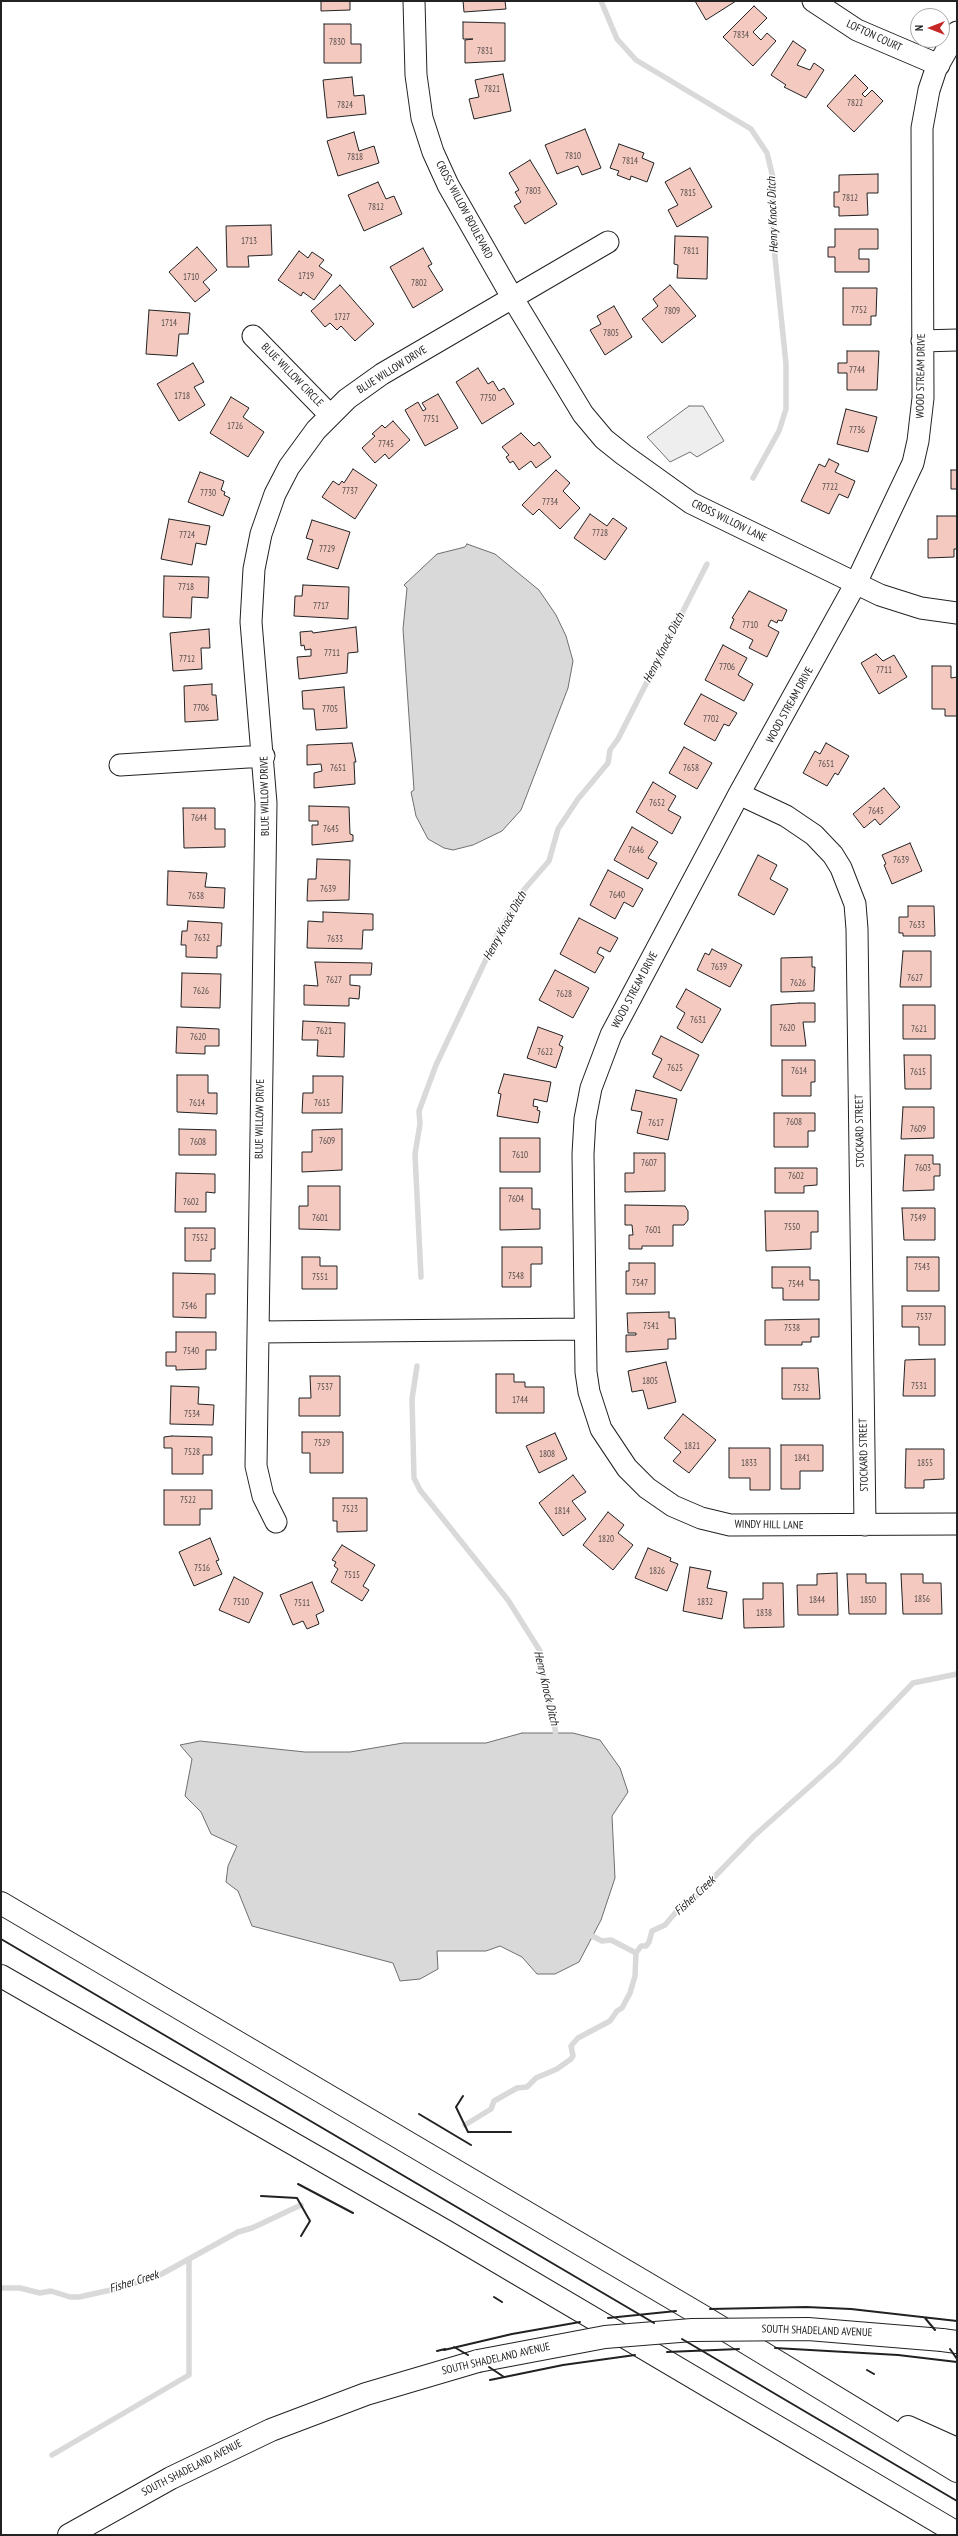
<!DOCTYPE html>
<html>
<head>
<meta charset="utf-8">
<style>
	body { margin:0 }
	#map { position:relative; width:958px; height:2536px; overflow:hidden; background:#fff; font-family:"PT Sans Narrow",sans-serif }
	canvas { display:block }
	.frame { position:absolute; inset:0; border:2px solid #222; pointer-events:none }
	.north { position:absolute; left:910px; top:8px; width:40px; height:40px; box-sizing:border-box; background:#fff; border:1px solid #a7a7a7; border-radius:50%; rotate:270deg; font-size:11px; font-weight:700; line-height:16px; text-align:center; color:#222 }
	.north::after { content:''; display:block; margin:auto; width:14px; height:18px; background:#c62828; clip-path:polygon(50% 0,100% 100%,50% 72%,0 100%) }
</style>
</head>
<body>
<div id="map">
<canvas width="958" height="2536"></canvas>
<div class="frame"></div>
<div class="north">N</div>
</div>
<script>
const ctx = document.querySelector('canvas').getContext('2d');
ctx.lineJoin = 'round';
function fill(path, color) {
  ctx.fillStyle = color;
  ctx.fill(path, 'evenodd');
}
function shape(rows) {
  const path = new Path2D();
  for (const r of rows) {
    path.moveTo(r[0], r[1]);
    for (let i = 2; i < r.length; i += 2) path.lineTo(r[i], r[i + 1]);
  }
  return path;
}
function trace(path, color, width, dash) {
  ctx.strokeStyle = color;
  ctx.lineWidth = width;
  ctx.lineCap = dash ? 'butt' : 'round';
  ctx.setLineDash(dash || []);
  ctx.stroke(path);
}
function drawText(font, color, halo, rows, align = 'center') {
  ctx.font = font + ' "PT Sans Narrow",sans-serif';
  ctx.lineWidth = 3;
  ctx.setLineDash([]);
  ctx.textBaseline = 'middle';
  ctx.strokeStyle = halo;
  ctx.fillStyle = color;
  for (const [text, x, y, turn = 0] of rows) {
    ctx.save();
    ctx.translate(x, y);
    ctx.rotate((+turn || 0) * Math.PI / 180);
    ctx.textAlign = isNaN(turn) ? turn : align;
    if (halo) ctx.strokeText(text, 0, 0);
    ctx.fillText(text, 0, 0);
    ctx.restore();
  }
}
const green = shape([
	[689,406,703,406,724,441,697,457,690,452,670,462,647,437,689,406]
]);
const water = shape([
	[467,544,495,554,539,590,556,615,566,636,573,661,568,688,521,810,502,831,473,845,453,850,444,848,428,839,416,816,411,792,414,790,403,629,407,588,404,585,437,554,465,547,467,544],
	[522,1733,573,1733,600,1740,620,1768,628,1792,612,1816,615,1878,601,1920,579,1962,555,1974,537,1974,522,1957,500,1946,486,1951,437,1951,438,1969,420,1979,400,1981,393,1963,252,1926,238,1891,226,1882,228,1866,237,1846,211,1834,201,1812,185,1796,192,1759,180,1745,200,1741,305,1752,350,1752,403,1743,486,1743,522,1733]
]);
const stream = shape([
	[601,1,617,39,636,60,751,129,767,153,774,182,772,228,786,364,786,409,779,431,753,478],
	[421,1277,415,1154,420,1124,419,1111,436,1065,498,934,522,892,549,861,558,829,578,799,608,763,610,750,618,739,707,564],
	[417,1366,412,1399,414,1478,420,1490,508,1600,540,1651,543,1674,554,1717,556,1739],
	[586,1933,602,1941,611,1940,636,1953],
	[465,2125,491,2109,494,2101,517,2088,527,2087,536,2078,557,2069,571,2059,573,2056,571,2046,578,2038,610,2021,617,2011,622,2008,630,1993,635,1976,636,1953,641,1946,646,1946,649,1942,652,1931,665,1925,682,1905,694,1898,754,1836,837,1762,913,1683,957,1674],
	[1,2288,20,2288,40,2293,51,2291,70,2297,79,2297,120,2288,158,2276,238,2232,252,2228,301,2205],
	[52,2455,189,2375,189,2260]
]);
const building = shape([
	[321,1,350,1,350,10,321,11,321,1],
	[463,1,505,1,506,9,464,12,463,1],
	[695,1,736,1,706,20,695,1],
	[754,6,767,18,753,32,761,40,767,33,776,41,753,66,723,37,754,6],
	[463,22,505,23,505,61,465,63,465,40,473,39,463,39,463,22],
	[324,24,351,24,351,44,361,44,361,63,324,63,324,24],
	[793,41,806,50,797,65,810,70,814,63,824,70,806,98,784,87,786,85,771,75,793,41],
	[503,74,511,111,474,119,469,99,479,97,475,80,503,74],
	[855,75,868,88,862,94,865,97,872,90,883,101,854,132,827,106,855,75],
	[352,77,354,96,364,95,366,114,327,118,323,80,352,77],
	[585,129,601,168,582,175,578,166,557,174,545,145,585,129],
	[354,132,359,151,374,146,379,163,338,176,327,141,354,132],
	[619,144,644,153,642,158,654,163,647,182,631,176,630,180,617,175,619,171,610,168,619,144],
	[530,160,557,204,525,224,514,206,521,202,515,192,519,190,509,173,530,160],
	[690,168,712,207,677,227,668,210,678,205,665,182,690,168],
	[878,174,878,193,867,193,868,215,839,216,839,207,834,207,834,192,839,192,839,175,878,174],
	[378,182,386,199,394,196,402,214,364,231,348,195,378,182],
	[271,225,272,255,248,256,249,267,227,267,226,226,271,225],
	[835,229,878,229,878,249,859,249,859,259,869,259,869,272,835,272,835,257,828,257,828,247,835,247,835,229],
	[675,236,708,237,707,279,677,278,678,265,674,264,675,236],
	[197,247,217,270,203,282,210,290,195,302,169,272,197,247],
	[423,248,432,264,428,266,443,290,413,308,390,267,423,248],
	[299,251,308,258,312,252,324,260,319,266,332,275,314,300,303,292,301,296,278,280,299,251],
	[340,285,374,324,355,341,341,326,337,330,330,323,325,327,311,311,340,285],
	[670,285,696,316,662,343,642,319,658,306,653,299,670,285],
	[843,288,877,288,876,316,871,316,871,325,843,325,843,288],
	[614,306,632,337,605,355,590,330,601,324,597,316,614,306],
	[149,310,190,313,188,334,179,334,177,356,146,354,149,310],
	[847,351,879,351,877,390,847,390,847,373,838,373,838,363,847,363,847,351],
	[193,363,204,382,194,387,205,405,179,421,157,384,193,363],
	[478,368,488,384,493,381,499,391,504,388,514,404,482,424,456,382,478,368],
	[438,394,458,428,425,446,405,410,418,402,423,411,426,409,422,403,438,394],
	[231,397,249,408,243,417,264,432,248,457,210,433,231,397],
	[846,409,877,417,868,452,837,444,846,409],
	[393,421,410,440,389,459,385,454,375,463,362,448,375,436,372,434,382,425,385,428,393,421],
	[521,433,534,446,539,442,551,457,536,468,531,461,519,470,513,461,510,463,506,457,509,455,502,447,521,433],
	[829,459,839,464,835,472,855,481,848,498,839,494,829,514,801,501,819,464,825,467,829,459],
	[353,469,377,485,355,519,322,497,333,481,339,485,342,481,344,483,353,469],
	[556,470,570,483,563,491,580,508,560,529,539,509,533,515,522,505,556,470],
	[951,470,957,470,957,489,951,489,951,470],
	[200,472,224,481,221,490,225,492,224,495,230,498,223,516,188,502,200,472],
	[590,514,607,526,613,518,627,528,605,560,574,538,590,514],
	[937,516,957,516,957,549,954,549,954,557,928,558,928,539,937,539,937,516],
	[169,519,210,526,206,545,196,543,192,565,161,559,169,519],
	[312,520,350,532,338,569,307,559,313,540,306,538,312,520],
	[164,576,209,577,208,598,192,597,191,618,163,617,164,576],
	[303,585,349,587,348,619,294,616,295,596,302,596,303,585],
	[749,591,787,610,782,621,778,620,777,623,771,620,768,626,779,632,767,657,749,648,753,640,730,628,734,619,732,618,749,591],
	[356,627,358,652,348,653,347,673,299,679,297,657,311,656,311,649,305,650,304,645,301,646,300,632,312,631,313,633,356,627],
	[209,629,210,648,201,648,202,669,173,671,170,633,209,629],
	[723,645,747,658,738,675,753,684,744,701,705,680,723,645],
	[876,654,883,661,894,655,907,677,879,694,861,663,876,654],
	[932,666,951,666,951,678,957,677,957,716,945,716,945,709,932,709,932,666],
	[212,684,212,695,216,695,218,720,185,722,184,686,212,684],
	[344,687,347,728,316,730,314,709,303,709,302,691,344,687],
	[701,694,737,713,729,726,724,724,715,741,684,724,701,694],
	[352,743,356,762,354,762,355,784,314,788,314,773,322,771,321,764,307,765,307,745,352,743],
	[826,743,849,756,838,775,835,773,827,786,803,773,815,751,820,754,826,743],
	[684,747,712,763,697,789,669,773,684,747],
	[653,782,676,796,668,810,681,817,672,834,636,812,653,782],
	[884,788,900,807,880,825,875,819,864,828,853,814,884,788],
	[309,806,349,807,350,834,353,835,353,841,312,845,312,825,318,825,318,821,309,821,309,806],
	[183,808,215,808,215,829,225,829,225,847,184,848,183,808],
	[632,827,658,842,648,858,657,863,648,879,614,860,632,827],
	[910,843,922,871,892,884,884,865,886,864,882,855,910,843],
	[758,855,777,865,770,879,788,889,774,915,738,895,758,855],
	[317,859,350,860,349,900,307,901,308,879,316,879,317,859],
	[608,870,643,889,633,907,624,902,615,919,590,905,608,870],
	[168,871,207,873,205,887,225,888,224,908,167,905,168,871],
	[908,906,934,906,935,936,903,936,903,933,899,933,899,917,908,917,908,906],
	[323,912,373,914,373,930,363,930,362,949,307,948,308,921,323,922,323,912],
	[579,918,618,938,610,952,600,947,597,953,604,957,595,973,560,954,579,918],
	[188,921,222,923,221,946,217,946,217,958,186,957,186,945,181,945,182,931,187,931,188,921],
	[712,949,742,965,730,987,697,970,705,953,709,955,712,949],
	[903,951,931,951,931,987,900,987,903,951],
	[812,957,812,967,815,967,814,991,781,992,781,958,812,957],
	[315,962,372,963,371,975,350,975,350,985,360,986,359,999,349,998,349,1006,304,1005,304,985,318,986,315,962],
	[555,970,589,988,573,1018,539,1000,555,970],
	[182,973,221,974,220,1008,181,1007,182,973],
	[686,989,721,1009,702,1043,677,1028,685,1013,676,1007,686,989],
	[799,1003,815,1003,815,1022,803,1022,806,1046,771,1046,771,1005,799,1003],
	[903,1005,935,1005,935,1039,903,1039,903,1005],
	[303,1021,345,1023,344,1057,317,1056,318,1040,302,1040,303,1021],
	[177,1027,219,1029,219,1046,205,1046,205,1054,176,1053,177,1027],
	[538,1027,563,1036,559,1045,563,1047,556,1068,527,1058,538,1027],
	[661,1036,699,1055,681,1091,653,1077,662,1059,652,1054,661,1036],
	[904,1055,931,1055,931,1089,905,1089,904,1055],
	[782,1060,815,1060,815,1082,811,1082,811,1096,782,1096,782,1060],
	[504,1074,551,1082,547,1102,534,1099,533,1106,538,1107,537,1110,540,1111,538,1123,497,1116,501,1094,498,1093,504,1074],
	[177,1075,208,1075,208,1093,217,1093,217,1114,177,1112,177,1075],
	[313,1076,343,1076,342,1113,302,1113,303,1093,313,1093,313,1076],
	[636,1090,677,1099,668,1140,637,1133,642,1112,631,1110,636,1090],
	[903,1107,934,1107,934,1138,901,1139,903,1107],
	[774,1113,815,1113,815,1131,808,1131,808,1147,774,1147,774,1113],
	[179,1129,216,1130,216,1155,179,1155,179,1129],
	[342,1129,342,1170,302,1172,302,1152,312,1152,312,1130,342,1129],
	[500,1138,540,1138,540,1172,500,1172,500,1138],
	[634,1153,665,1153,665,1191,625,1192,625,1173,634,1173,634,1153],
	[905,1155,933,1155,933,1164,940,1164,940,1176,934,1176,934,1190,903,1191,905,1155],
	[775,1168,817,1168,817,1185,804,1186,804,1193,775,1193,775,1168],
	[176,1173,215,1174,215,1193,206,1192,206,1212,175,1212,176,1173],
	[308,1186,340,1186,340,1230,299,1229,299,1206,308,1206,308,1186],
	[500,1188,532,1188,532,1209,540,1209,540,1229,500,1230,500,1188],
	[625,1205,685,1206,688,1211,688,1220,684,1225,673,1225,673,1246,642,1246,642,1249,629,1249,629,1235,633,1235,632,1225,625,1225,625,1205],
	[902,1208,935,1208,935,1240,904,1240,902,1208],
	[765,1211,818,1211,818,1232,811,1232,811,1249,766,1251,765,1211],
	[185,1228,215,1228,215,1249,211,1249,211,1261,185,1261,185,1228],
	[502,1247,542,1247,542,1264,531,1264,531,1287,502,1287,502,1247],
	[302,1257,320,1257,320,1266,337,1266,337,1289,302,1289,302,1257],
	[907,1257,939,1257,939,1291,907,1291,907,1257],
	[629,1263,655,1263,655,1294,626,1294,626,1271,629,1271,629,1263],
	[772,1267,810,1267,810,1280,819,1280,819,1300,783,1300,783,1288,772,1288,772,1267],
	[173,1273,215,1274,215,1294,206,1294,206,1318,173,1317,173,1273],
	[902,1306,945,1306,945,1345,919,1345,919,1327,902,1327,902,1306],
	[669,1312,669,1318,675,1318,676,1339,668,1339,668,1349,626,1352,626,1335,636,1335,636,1333,628,1333,627,1313,669,1312],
	[819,1319,819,1337,811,1337,811,1342,802,1342,802,1345,765,1345,765,1320,819,1319],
	[176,1332,216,1332,216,1350,206,1350,206,1369,176,1370,176,1366,166,1366,166,1352,176,1352,176,1332],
	[935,1359,935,1396,903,1396,905,1360,935,1359],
	[666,1362,676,1402,648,1409,643,1390,632,1392,628,1371,666,1362],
	[782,1368,818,1368,820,1399,782,1399,782,1368],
	[496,1374,514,1374,514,1382,525,1382,525,1387,544,1387,544,1413,496,1413,496,1374],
	[310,1376,340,1376,340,1416,299,1416,299,1398,311,1398,310,1376],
	[171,1386,199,1387,198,1404,214,1405,213,1425,170,1424,171,1386],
	[683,1414,716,1440,689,1473,673,1461,681,1452,664,1438,683,1414],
	[302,1432,343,1432,343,1473,310,1473,310,1453,302,1453,302,1432],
	[555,1433,567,1459,539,1473,526,1446,555,1433],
	[172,1436,212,1437,212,1455,203,1455,203,1474,172,1474,172,1448,164,1448,164,1437,172,1436],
	[781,1445,823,1445,823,1471,800,1471,800,1489,781,1489,781,1445],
	[729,1448,770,1448,770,1490,750,1490,750,1478,729,1478,729,1448],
	[906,1449,944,1449,944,1479,924,1480,924,1488,905,1488,906,1449],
	[573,1475,586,1492,572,1501,586,1519,563,1536,539,1503,573,1475],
	[164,1490,212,1490,212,1509,200,1509,200,1525,164,1525,164,1490],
	[333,1498,367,1498,367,1531,337,1532,337,1521,333,1521,333,1498],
	[608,1512,624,1525,618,1533,633,1545,613,1570,583,1545,608,1512],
	[210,1538,219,1560,216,1561,222,1574,194,1586,179,1552,210,1538],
	[342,1545,375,1565,363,1586,369,1590,362,1601,331,1582,338,1569,334,1566,336,1562,332,1560,342,1545],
	[648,1548,671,1558,670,1561,678,1564,667,1591,635,1578,648,1548],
	[690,1567,711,1571,707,1588,727,1592,722,1619,683,1611,690,1567],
	[837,1573,838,1615,798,1615,797,1585,817,1585,817,1574,837,1573],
	[847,1574,866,1574,866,1583,886,1583,886,1614,849,1614,847,1574],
	[901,1574,923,1574,923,1583,941,1583,942,1614,903,1614,901,1574],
	[234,1577,263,1593,249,1623,219,1610,234,1577],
	[312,1582,324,1611,316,1615,319,1624,307,1629,303,1621,293,1625,280,1595,312,1582],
	[763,1583,783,1583,784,1627,744,1628,743,1599,763,1599,763,1583]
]);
const minor = shape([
	[414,1,416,75,422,118,433,152,448,185,512,297,583,414,604,439,624,455,691,503,880,595,921,608,957,613],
	[813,1,857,30,939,65],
	[957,32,936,69,929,90,922,128,923,398,918,441,913,463,856,583,739,794,611,1035,591,1088,585,1119,583,1154,586,1372,589,1392,601,1429,627,1468,647,1488,673,1506,701,1518,730,1525,957,1524],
	[253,336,330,415],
	[922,341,957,340],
	[120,765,264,756],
	[739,794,786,816,814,835,833,855,841,868,855,904,857,929,865,1525],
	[258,1332,585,1329],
	[276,1522,263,1496,256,1466,266,803,251,622,254,569,261,534,275,494,289,467,316,430,347,399,382,374,608,242]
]);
const highway = shape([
	[1,1903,704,2317,957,2471],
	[1,1976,447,2232,957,2533],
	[942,2340,957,2342],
	[908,2427,957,2449],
	[69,2535,171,2478,271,2430,366,2394,478,2361]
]);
const highwayBridge = shape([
	[478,2361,605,2337,692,2330,808,2329,942,2340]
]);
const wall = shape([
	[1,1939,654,2323],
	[463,2096,456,2107,468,2132,511,2132],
	[419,2114,471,2145],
	[298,2184,353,2213],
	[261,2196,297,2198,310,2221,301,2236],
	[494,2297,502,2302],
	[710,2309,806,2307,851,2309,957,2321],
	[608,2318,676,2311],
	[925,2318,935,2330],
	[682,2339,957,2501],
	[454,2347,468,2355],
	[775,2348,898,2355,957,2362],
	[950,2349,957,2359],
	[444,2350,512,2334,580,2322],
	[437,2351,445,2349],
	[667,2352,739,2349],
	[489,2367,504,2377],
	[867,2370,874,2374],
	[490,2380,563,2365,635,2355]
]);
const numberNames = [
	["7834",741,35],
	["7830",337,42],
	["7831",485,51],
	["7821",492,89],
	["7822",855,103],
	["7824",345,105],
	["7810",573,156],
	["7818",355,157],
	["7814",630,161],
	["7803",533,191],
	["7815",688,193],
	["7812",850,198],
	["7812",376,207],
	["1713",249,241],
	["7811",691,251],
	["1719",306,276],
	["1710",191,277],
	["7802",419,283],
	["7752",859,310],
	["7809",672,311],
	["1727",342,317],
	["1714",169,323],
	["7805",611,333],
	["7744",857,370],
	["1718",182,396],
	["7750",488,398],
	["7751",431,419],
	["1726",235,426],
	["7736",857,430],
	["7745",386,444],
	["7722",830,487],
	["7737",350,491],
	["7730",208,493],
	["7734",550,502],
	["7728",600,533],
	["7724",187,535],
	["7729",327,549],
	["7718",186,587],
	["7717",321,606],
	["7710",750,625],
	["7711",332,653],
	["7712",187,659],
	["7706",727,667],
	["7711",884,670],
	["7706",201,708],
	["7705",330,709],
	["7702",711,719],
	["7651",826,764],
	["7651",338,768],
	["7658",691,768],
	["7652",657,803],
	["7645",876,811],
	["7644",199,818],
	["7645",331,829],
	["7646",636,850],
	["7639",901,860],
	["7639",328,889],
	["7640",617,895],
	["7638",196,896],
	["7633",917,925],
	["7632",202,938],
	["7633",335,939],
	["7639",719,967],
	["7627",915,978],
	["7627",334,980],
	["7626",798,983],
	["7626",201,991],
	["7628",564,994],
	["7631",698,1020],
	["7620",787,1028],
	["7621",919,1029],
	["7621",324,1031],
	["7620",198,1037],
	["7622",545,1052],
	["7625",675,1068],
	["7614",799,1071],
	["7615",918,1072],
	["7614",197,1103],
	["7615",322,1103],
	["7608",794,1122],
	["7617",656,1123],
	["7609",918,1129],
	["7609",327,1141],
	["7608",198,1142],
	["7610",520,1155],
	["7607",649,1163],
	["7603",923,1168],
	["7602",796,1176],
	["7604",516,1199],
	["7602",191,1202],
	["7601",320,1218],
	["7549",918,1218],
	["7550",792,1227],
	["7601",653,1230],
	["7552",200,1238],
	["7543",922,1267],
	["7548",516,1276],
	["7551",320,1277],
	["7547",640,1283],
	["7544",796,1284],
	["7546",189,1306],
	["7537",924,1317],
	["7541",651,1326],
	["7538",792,1328],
	["7540",191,1351],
	["1805",650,1381],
	["7531",919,1386],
	["7537",325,1387],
	["7532",801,1388],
	["1744",520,1400],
	["7534",192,1414],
	["7529",322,1443],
	["1821",692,1446],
	["7528",192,1452],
	["1808",547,1454],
	["1841",802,1458],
	["1833",749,1463],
	["1855",925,1463],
	["7522",188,1500],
	["7523",350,1509],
	["1814",562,1511],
	["1820",606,1539],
	["7516",202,1568],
	["1826",657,1571],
	["7515",352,1575],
	["1856",922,1599],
	["1844",817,1600],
	["1850",868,1600],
	["7510",241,1602],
	["1832",705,1602],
	["7511",302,1603],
	["1838",764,1613]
];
const streetNames = [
	["LOFTON COURT",874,36,25],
	["CROSS WILLOW BOULEVARD",464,210,62],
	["BLUE WILLOW DRIVE",392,370,-32],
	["BLUE WILLOW CIRCLE",292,375,46],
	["WOOD STREAM DRIVE",921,376,-89],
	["CROSS WILLOW LANE",729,521,26],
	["WOOD STREAM DRIVE",790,705,-61],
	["BLUE WILLOW DRIVE",265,796,-91],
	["WOOD STREAM DRIVE",635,990,-62],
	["BLUE WILLOW DRIVE",260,1119,-89],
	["STOCKARD STREET",860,1131,-91],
	["STOCKARD STREET",864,1455,-91],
	["WINDY HILL LANE",769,1525,1],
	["SOUTH SHADELAND AVENUE",817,2331,2],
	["SOUTH SHADELAND AVENUE",496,2359,-13],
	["SOUTH SHADELAND AVENUE",192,2468,-27]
];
const waterNames = [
	["Henry Knock Ditch",773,215,-92],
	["Henry Knock Ditch",664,648,-63],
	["Henry Knock Ditch",505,926,-61],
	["Henry Knock Ditch",546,1688,77],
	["Fisher Creek",695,1896,-43],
	["Fisher Creek",134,2282,-17]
];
fill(green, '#eee');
trace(green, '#6f6f6f', 1);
fill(water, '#d9d9d9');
trace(water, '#6f6f6f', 1);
trace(stream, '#d9d9d9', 5.5);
fill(building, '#f3c9c0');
trace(building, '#222', 1);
trace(minor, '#222', 23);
trace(highway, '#222', 24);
trace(minor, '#fff', 21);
trace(highway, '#fff', 22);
trace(highwayBridge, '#222', 24, []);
trace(highwayBridge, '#fff', 22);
trace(wall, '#222', 2);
drawText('9px', '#564c4a', null, numberNames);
drawText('11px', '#222', '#fff', streetNames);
drawText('italic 12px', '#222', '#fff', waterNames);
</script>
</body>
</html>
